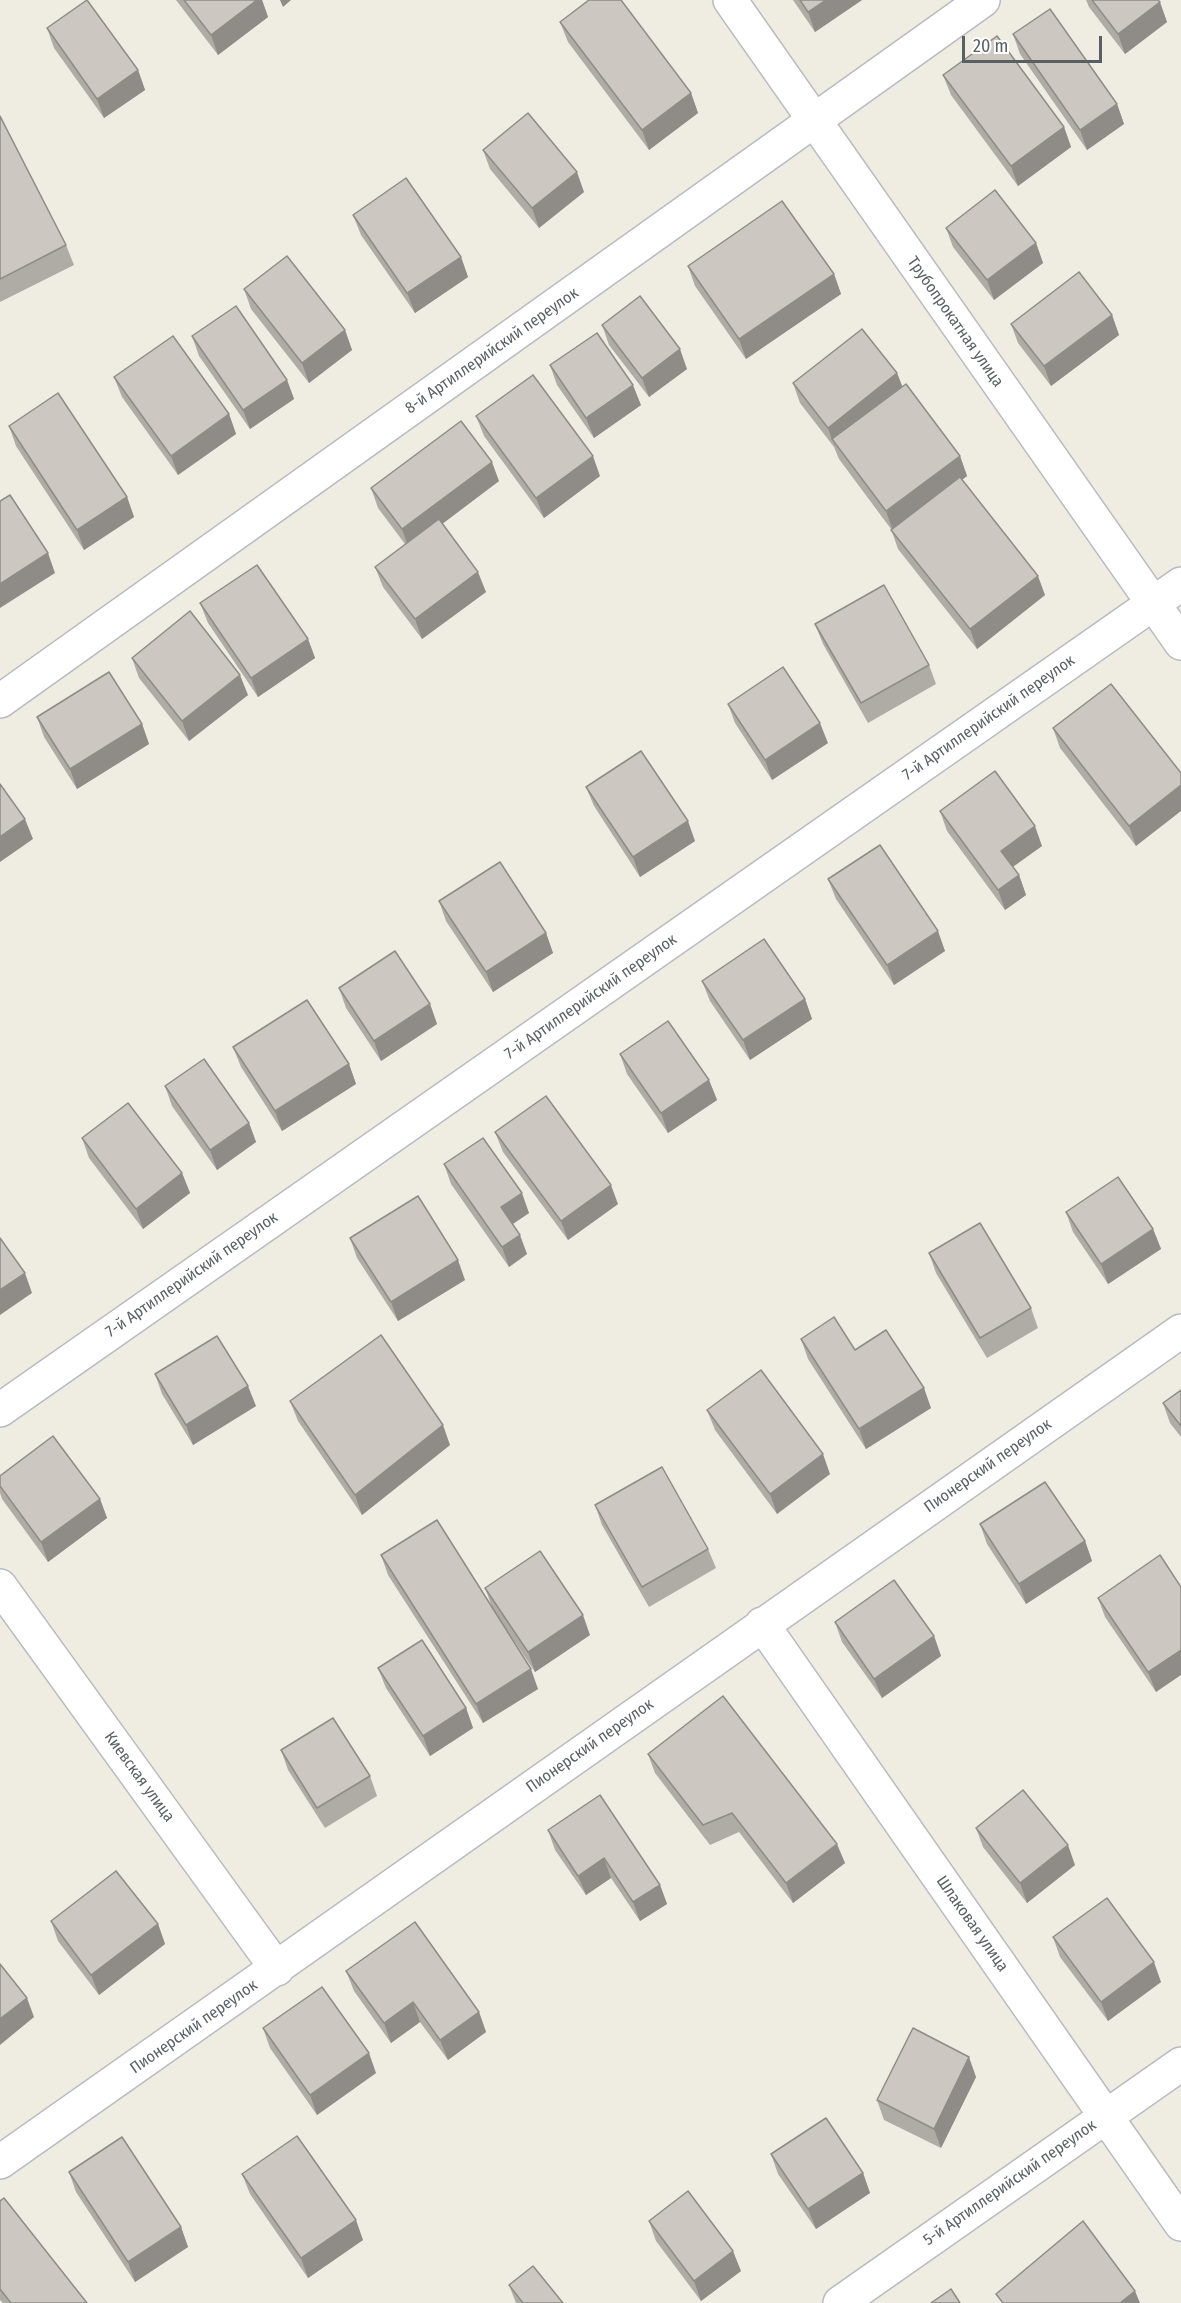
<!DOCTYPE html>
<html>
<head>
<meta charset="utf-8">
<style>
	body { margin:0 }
	#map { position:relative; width:1181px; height:2303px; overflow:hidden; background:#efece2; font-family:"Fira Sans Condensed",sans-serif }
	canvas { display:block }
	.scale { position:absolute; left:962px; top:36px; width:140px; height:27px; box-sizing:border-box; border:3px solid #5a5f64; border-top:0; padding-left:8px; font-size:18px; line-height:21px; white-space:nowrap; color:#5a5f64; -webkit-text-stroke:4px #fff; paint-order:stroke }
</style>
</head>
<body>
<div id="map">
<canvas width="1181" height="2303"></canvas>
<div class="scale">20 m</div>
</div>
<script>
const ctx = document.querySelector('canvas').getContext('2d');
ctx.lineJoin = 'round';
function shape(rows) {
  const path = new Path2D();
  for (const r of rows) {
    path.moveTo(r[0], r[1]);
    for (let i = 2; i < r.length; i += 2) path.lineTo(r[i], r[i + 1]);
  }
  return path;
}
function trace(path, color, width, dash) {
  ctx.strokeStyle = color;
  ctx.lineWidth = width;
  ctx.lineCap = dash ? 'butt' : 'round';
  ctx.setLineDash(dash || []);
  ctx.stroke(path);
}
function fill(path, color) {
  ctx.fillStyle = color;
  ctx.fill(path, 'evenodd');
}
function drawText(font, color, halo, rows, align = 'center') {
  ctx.font = font + ' "Fira Sans Condensed",sans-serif';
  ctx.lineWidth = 6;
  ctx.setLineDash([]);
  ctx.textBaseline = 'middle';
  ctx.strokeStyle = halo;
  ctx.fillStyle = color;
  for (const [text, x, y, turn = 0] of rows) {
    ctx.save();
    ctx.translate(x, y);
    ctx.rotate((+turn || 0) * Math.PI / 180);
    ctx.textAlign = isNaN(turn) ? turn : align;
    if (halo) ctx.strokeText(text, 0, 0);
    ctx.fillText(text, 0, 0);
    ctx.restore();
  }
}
const minor = shape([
	[730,0,1181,643],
	[0,701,983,0],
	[0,1410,1181,584],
	[0,1586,277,1969],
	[762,1624,1181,2224],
	[0,2162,1181,1331],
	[840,2303,1181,2064]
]);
const wall = shape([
	[176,0,262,0,268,17,218,55],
	[793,0,862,0,815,32],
	[1086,0,1158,0,1167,22,1125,54,1089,7],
	[560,22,691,93,698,113,649,150,568,42],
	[47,28,138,70,145,90,104,118,54,48],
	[1013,34,1117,104,1124,124,1087,150,1020,54],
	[943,75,1064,127,1071,147,1018,186,951,95],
	[0,116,66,245,74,265,0,302],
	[483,150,584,192,539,228,490,169],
	[353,215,461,257,468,277,415,313,361,235],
	[946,228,1036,243,1043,263,994,300,953,247],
	[688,266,834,274,841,294,746,359,695,286],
	[244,289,345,330,352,350,309,383,251,309],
	[1112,315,1119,335,1051,386,1018,343,1011,324],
	[602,325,687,369,649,397,609,345],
	[192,336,287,380,294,399,250,429,199,356],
	[550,365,641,405,594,438,557,385],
	[897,373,902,387,960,456,967,476,962,480,1045,595,977,649,898,549,891,529,839,459,834,447,800,403,793,383],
	[114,377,229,414,236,434,178,475,122,397],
	[476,416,600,476,544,518,484,436],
	[9,426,127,497,134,517,84,550,16,446],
	[499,481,442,524,486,592,422,639,383,587,375,567,405,544,378,508,371,488],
	[200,603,308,639,315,658,258,697,208,623],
	[815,624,929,665,936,684,868,723,823,644],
	[132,658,248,695,189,741,139,678],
	[728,704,828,743,772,780,735,723],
	[37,717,142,724,149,744,77,789,44,737],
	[1053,728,1181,773,1136,846,1060,748],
	[586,787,695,841,640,877,594,806],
	[940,811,1042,846,1013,867,1019,875,1026,895,1005,910,947,831],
	[828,879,945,951,894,985,836,899],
	[439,901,546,933,553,953,493,992,446,921],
	[702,981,805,999,812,1019,750,1060,710,1001],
	[339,988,430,1004,437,1024,381,1061,346,1008],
	[233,1047,349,1064,356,1084,282,1131,241,1067],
	[620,1054,709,1080,717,1100,668,1133,627,1074],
	[165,1086,249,1123,256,1142,217,1170,172,1106],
	[495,1132,618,1204,568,1240,503,1152],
	[82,1138,182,1173,190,1193,143,1229,89,1158],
	[444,1164,529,1213,513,1224,527,1254,509,1267,451,1184],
	[1066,1212,1153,1229,1161,1249,1108,1284,1073,1232],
	[350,1238,465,1280,398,1321,357,1258],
	[929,1253,1031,1308,1038,1328,987,1358,936,1273],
	[801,1339,931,1408,866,1449,808,1359],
	[155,1374,256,1406,193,1445,162,1394],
	[1181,1390,1181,1437,1170,1423,1163,1403],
	[290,1401,450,1445,362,1515,298,1421],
	[707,1410,830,1474,777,1514,715,1430],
	[0,1476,100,1499,107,1518,48,1562,2,1499,0,1493],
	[595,1505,708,1549,716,1568,649,1607,602,1525],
	[980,1524,1085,1541,1092,1561,1026,1604,987,1544],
	[381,1555,492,1607,485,1588,590,1635,535,1672,494,1611,538,1689,483,1723,388,1575],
	[1181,1587,1156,1692,1105,1617,1098,1598],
	[835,1622,934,1636,941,1656,882,1698,842,1642],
	[378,1668,466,1708,473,1728,430,1756,386,1688],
	[281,1750,370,1776,377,1796,325,1828,288,1770],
	[648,1754,845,1863,793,1903,739,1832,710,1845,655,1773],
	[976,1828,1075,1865,1027,1903,983,1847],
	[548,1830,660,1885,667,1904,640,1921,611,1878,586,1895,555,1850],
	[51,1921,158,1924,165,1944,99,1995,58,1941],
	[1053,1937,1161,1982,1108,2021,1060,1957],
	[346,1971,479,2012,486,2032,448,2060,420,2022,391,2043,354,1991],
	[263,2028,376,2073,317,2115,270,2048],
	[976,2077,941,2148,884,2120,877,2100],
	[771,2154,863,2173,870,2193,816,2229,778,2174],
	[69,2172,181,2227,188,2247,135,2282,76,2192],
	[242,2174,363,2240,308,2278,250,2194],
	[0,2201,87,2303,3,2303,0,2300],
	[649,2221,741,2271,701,2301,656,2241],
	[509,2285,563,2303,516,2303]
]);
const shadedWall = shape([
	[257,0,262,0,268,17,218,55,211,35],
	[280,0,291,0,283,7],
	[826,0,862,0,815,32,808,12],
	[1160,2,1167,22,1125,54,1118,34],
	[138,70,145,90,104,118,97,99],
	[691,93,698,113,649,150,642,130],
	[1117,104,1124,124,1087,150,1080,130],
	[1064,127,1071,147,1018,186,1011,166],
	[577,172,584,192,539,228,532,208],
	[1036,243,1043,263,994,300,987,280],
	[461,257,468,277,415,313,407,293],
	[834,274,841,294,746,359,739,339],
	[1112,315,1119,335,1051,386,1044,366],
	[345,330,352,350,309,383,302,363],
	[680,349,687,369,649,397,642,378],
	[897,373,905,393,832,440,828,428],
	[287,380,294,399,250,429,243,410],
	[633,385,641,405,594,438,586,418],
	[229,414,236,434,178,475,171,456],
	[593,456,600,476,544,518,536,498],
	[960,456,967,476,893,531,886,511],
	[492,462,499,481,409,549,402,529],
	[127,497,134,517,84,550,77,530],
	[48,553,55,573,0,608,0,584],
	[478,572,486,592,422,639,415,619],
	[1038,576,1045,595,977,649,970,629],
	[308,639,315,658,258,697,251,678],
	[240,675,248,695,189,741,182,721],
	[820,723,828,743,772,780,765,760],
	[142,724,149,744,77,789,70,769],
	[1181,785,1181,811,1136,846,1129,826],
	[25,819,33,839,0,862,0,837],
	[688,821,695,841,640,877,633,857],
	[1035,826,1042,846,1008,870,1001,851],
	[1019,875,1026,895,1005,910,998,890],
	[938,931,945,951,894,985,887,965],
	[546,933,553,953,493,992,486,972],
	[805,999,812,1019,750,1060,743,1040],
	[430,1004,437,1024,381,1061,374,1041],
	[349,1064,356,1084,282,1131,275,1111],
	[709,1080,717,1100,668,1133,661,1113],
	[249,1123,256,1142,217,1170,210,1150],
	[182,1173,190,1193,143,1229,136,1209],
	[611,1185,618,1204,568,1240,561,1221],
	[522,1193,529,1213,508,1227,501,1207],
	[1153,1229,1161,1249,1108,1284,1101,1264],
	[520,1235,527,1254,509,1267,502,1247],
	[458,1260,465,1280,398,1321,391,1302],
	[25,1273,32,1293,0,1315,0,1290],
	[248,1386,256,1406,193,1445,186,1425],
	[924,1388,931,1408,866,1449,859,1429],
	[443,1425,450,1445,362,1515,355,1495],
	[823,1454,830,1474,777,1514,770,1494],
	[100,1499,107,1518,48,1562,41,1542],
	[1085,1541,1092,1561,1026,1604,1019,1584],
	[583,1615,590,1635,535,1672,528,1652],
	[934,1636,941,1656,882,1698,874,1679],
	[1181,1650,1181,1675,1156,1692,1148,1672],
	[531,1669,538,1689,483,1723,476,1704],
	[466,1708,473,1728,430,1756,423,1736],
	[837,1844,845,1863,793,1903,786,1883],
	[1068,1845,1075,1865,1027,1903,1020,1883],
	[604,1858,611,1878,586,1895,578,1876],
	[660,1885,667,1904,640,1921,633,1902],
	[158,1924,165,1944,99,1995,91,1975],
	[1154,1962,1161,1982,1108,2021,1101,2002],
	[27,1998,34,2017,0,2045,0,2019],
	[413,2002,420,2022,391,2043,384,2023],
	[479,2012,486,2032,448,2060,440,2040],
	[369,2053,376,2073,317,2115,310,2095],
	[969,2057,976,2077,941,2148,934,2129],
	[863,2173,870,2193,816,2229,808,2209],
	[356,2220,363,2240,308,2278,301,2258],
	[181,2227,188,2247,135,2282,128,2262],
	[733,2251,741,2271,701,2301,694,2281],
	[1135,2291,1140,2303,1120,2303]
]);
const building = shape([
	[87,0,138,70,97,99,47,28,87,0],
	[184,0,257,0,211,35,184,0],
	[589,0,621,0,691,93,642,130,560,22,589,0],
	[800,0,826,0,808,12,800,0],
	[1092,0,1158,0,1160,2,1118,34,1092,0],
	[1050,9,1117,104,1080,130,1013,34,1050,9],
	[997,36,1064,127,1011,166,943,75,997,36],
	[528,113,577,172,532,208,483,150,528,113],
	[0,116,66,245,0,279,0,116],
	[406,178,461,257,407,293,353,215,406,178],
	[995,190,1036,243,987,280,946,228,995,190],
	[782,201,834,274,739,339,688,266,782,201],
	[287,256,345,330,302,363,244,289,287,256],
	[1079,272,1112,315,1044,366,1011,324,1079,272],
	[640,296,680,349,642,378,602,325,640,296],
	[236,306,287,380,243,410,192,336,236,306],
	[862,329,897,373,828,428,793,383,862,329],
	[597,333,633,385,586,418,550,365,597,333],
	[173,336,229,414,171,456,114,377,173,336],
	[533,375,593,456,536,498,476,416,533,375],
	[906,384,960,456,886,511,832,439,906,384],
	[58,393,127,497,77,530,9,426,58,393],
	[461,421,492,462,402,529,371,488,461,421],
	[960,477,1038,576,970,629,891,530,960,477],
	[10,495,48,553,0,584,0,501,10,495],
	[439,519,478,572,415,619,375,567,439,519],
	[257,565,308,639,251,678,200,603,257,565],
	[884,585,929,665,861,703,815,624,884,585],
	[190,611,240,675,182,721,132,658,190,611],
	[783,667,820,723,765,760,728,704,783,667],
	[109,672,142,724,70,769,37,717,109,672],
	[1111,684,1181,773,1181,785,1129,826,1053,728,1111,684],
	[641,751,688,821,633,857,586,787,641,751],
	[995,771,1035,826,1001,851,1019,875,998,890,940,811,995,771],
	[0,784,25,819,0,837,0,784],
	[880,845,938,931,887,965,828,879,880,845],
	[500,862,546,933,486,972,439,901,500,862],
	[764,939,805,999,743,1040,702,981,764,939],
	[395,951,430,1004,374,1041,339,988,395,951],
	[307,1000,349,1064,275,1111,233,1047,307,1000],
	[668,1021,709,1080,661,1113,620,1054,668,1021],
	[204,1059,249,1123,210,1150,165,1086,204,1059],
	[546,1096,611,1185,561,1221,495,1132,546,1096],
	[128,1103,182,1173,136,1209,82,1138,128,1103],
	[483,1138,522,1193,501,1207,520,1235,502,1247,444,1164,483,1138],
	[1118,1177,1153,1229,1101,1264,1066,1212,1118,1177],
	[418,1196,458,1260,391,1302,350,1238,418,1196],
	[980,1223,1031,1308,980,1338,929,1253,980,1223],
	[0,1238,25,1273,0,1290,0,1238],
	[834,1317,855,1350,886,1330,924,1388,859,1429,801,1339,834,1317],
	[381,1335,443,1425,355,1495,290,1401,381,1335],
	[217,1336,248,1386,186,1425,155,1374,217,1336],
	[761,1370,823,1454,770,1494,707,1410,761,1370],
	[1181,1390,1181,1426,1163,1403,1181,1390],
	[53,1436,100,1499,41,1542,0,1486,0,1476,53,1436],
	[662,1467,708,1549,642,1587,595,1505,662,1467],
	[1045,1482,1085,1541,1019,1584,980,1524,1045,1482],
	[437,1520,531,1669,476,1704,381,1555,437,1520],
	[540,1551,583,1615,528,1652,485,1588,540,1551],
	[1160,1555,1181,1587,1181,1650,1148,1672,1098,1598,1160,1555],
	[894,1580,934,1636,874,1679,835,1622,894,1580],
	[422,1640,466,1708,423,1736,378,1668,422,1640],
	[723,1696,837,1844,786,1883,732,1813,703,1825,648,1754,723,1696],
	[333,1718,370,1776,317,1808,281,1750,333,1718],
	[1023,1790,1068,1845,1020,1883,976,1828,1023,1790],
	[600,1795,660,1885,633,1902,604,1858,578,1876,548,1830,600,1795],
	[116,1871,158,1924,91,1975,51,1921,116,1871],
	[1107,1898,1154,1962,1101,2002,1053,1937,1107,1898],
	[415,1922,479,2012,440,2040,413,2002,384,2023,346,1971,415,1922],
	[0,1964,27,1998,0,2019,0,1964],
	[322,1987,369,2053,310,2095,263,2028,322,1987],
	[913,2028,969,2057,934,2129,877,2100,913,2028],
	[826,2118,863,2173,808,2209,771,2154,826,2118],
	[297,2136,356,2220,301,2258,242,2174,297,2136],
	[122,2137,181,2227,128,2262,69,2172,122,2137],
	[688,2191,733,2251,694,2281,649,2221,688,2191],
	[4,2198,87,2303,11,2303,0,2289,0,2201,4,2198],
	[1083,2221,1135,2291,1120,2303,1003,2303,996,2294,1083,2221],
	[533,2266,563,2303,523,2303,509,2285,533,2266],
	[951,2289,960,2303,931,2303,951,2289]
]);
const streetNames = [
	["Трубопрокатная улица",955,322,55],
	["8-й Артиллерийский переулок",492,351,-35],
	["7-й Артиллерийский переулок",989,718,-35],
	["7-й Артиллерийский переулок",591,997,-35],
	["7-й Артиллерийский переулок",192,1275,-35],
	["Пионерский переулок",988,1466,-35],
	["Пионерский переулок",590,1746,-35],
	["Киевская улица",139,1777,54],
	["Шлаковая улица",972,1924,55],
	["Пионерский переулок",194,2027,-35],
	["5-й Артиллерийский переулок",1010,2183,-35]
];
trace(minor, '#b7bbc0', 36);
trace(minor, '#fff', 33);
fill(wall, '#afaca6');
fill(shadedWall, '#8f8c87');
fill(building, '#ccc8c1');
trace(building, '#8f8c87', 1.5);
drawText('16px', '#5a5f64', '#fff', streetNames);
</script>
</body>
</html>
